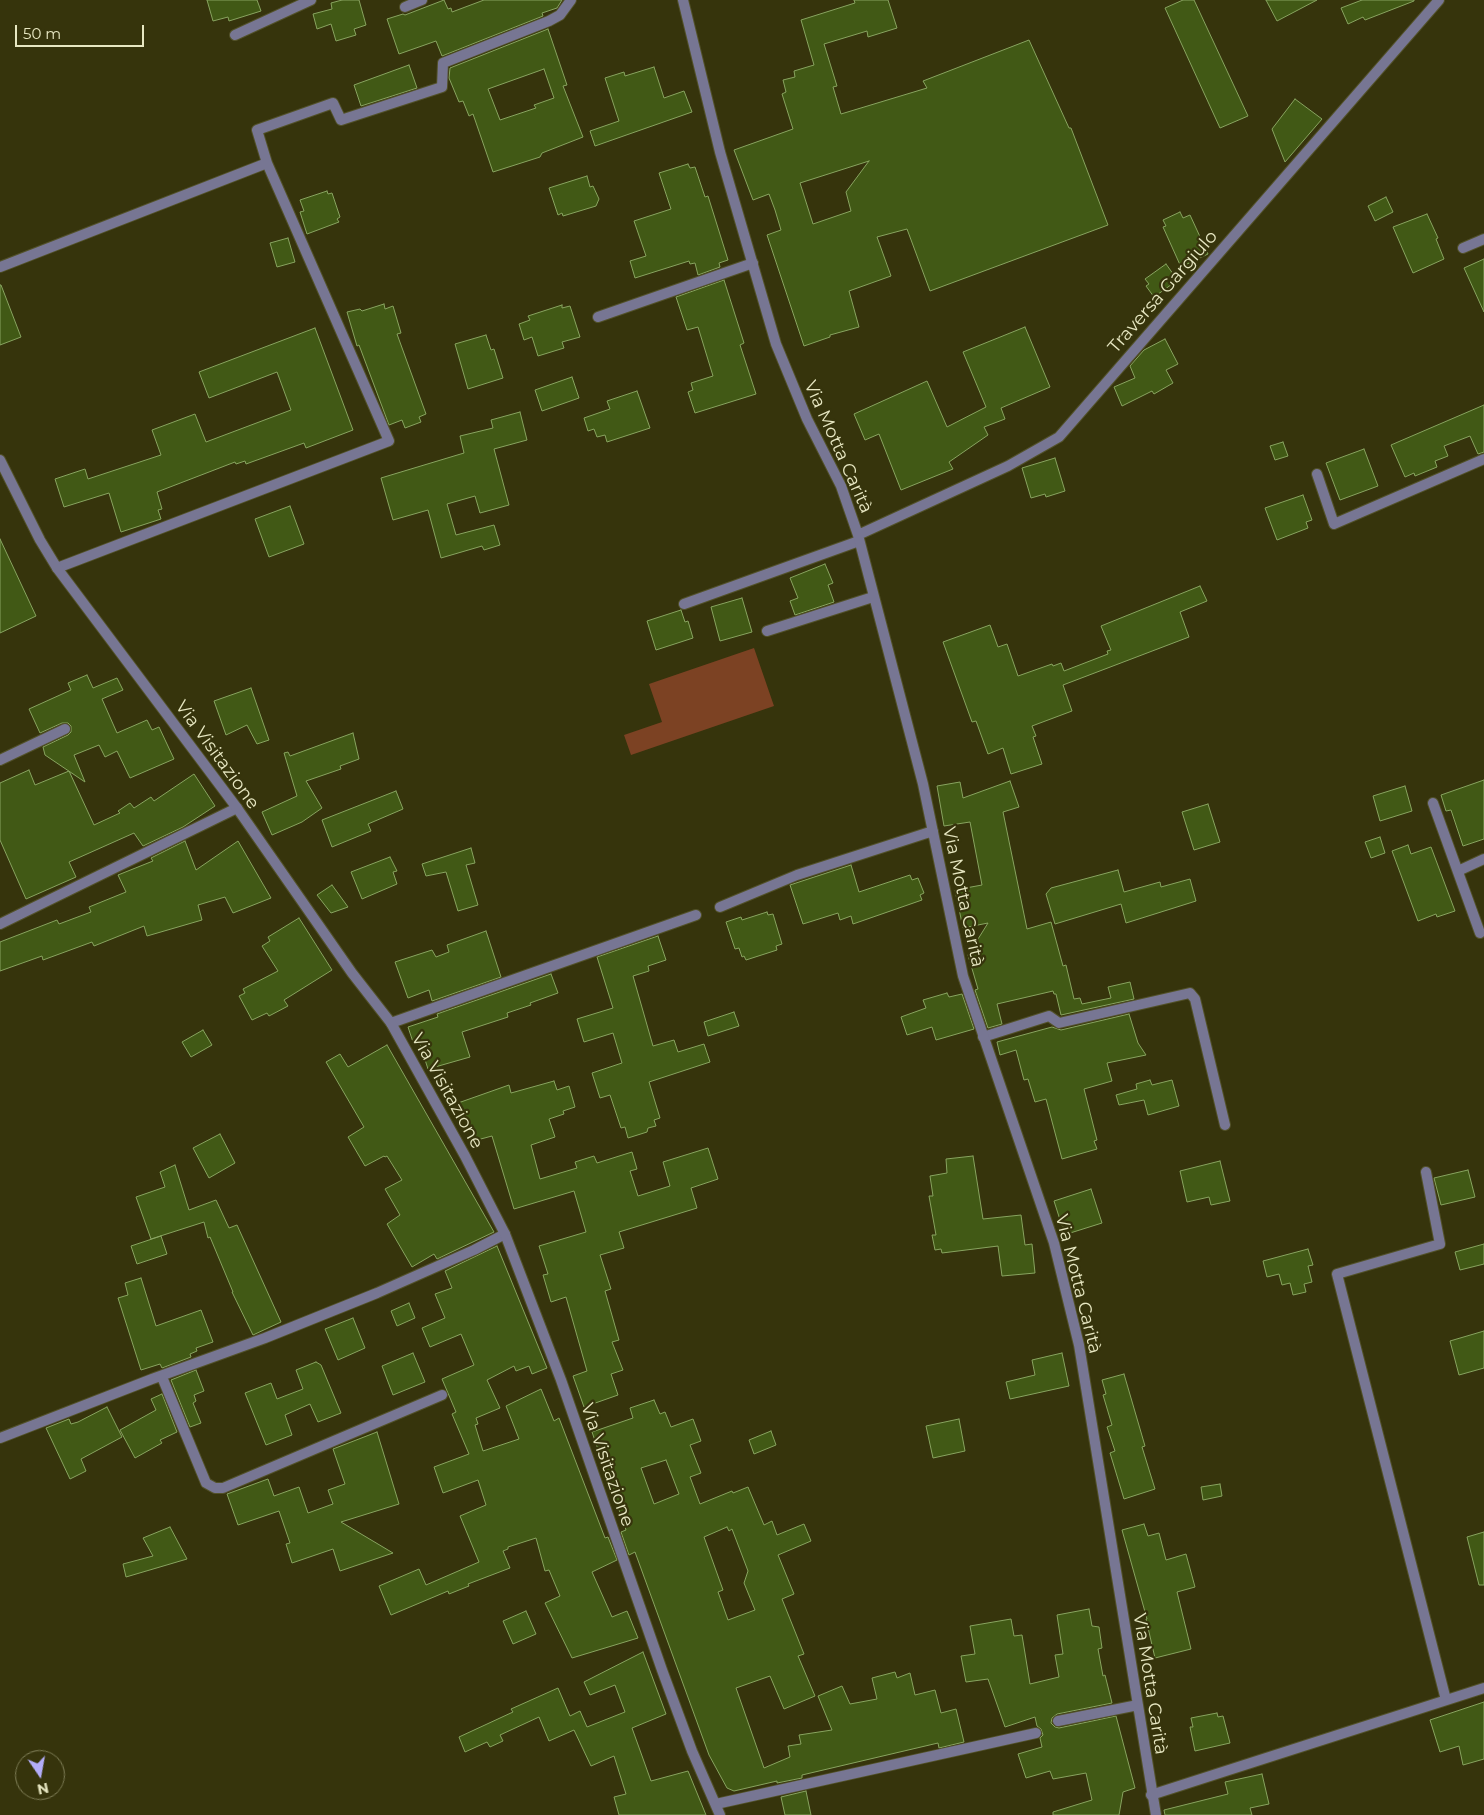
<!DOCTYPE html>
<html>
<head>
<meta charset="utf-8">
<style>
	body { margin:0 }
	#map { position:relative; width:1484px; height:1815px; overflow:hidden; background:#36340c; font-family:Montserrat,sans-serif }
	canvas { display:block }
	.north { position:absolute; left:15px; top:1750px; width:50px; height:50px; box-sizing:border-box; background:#36340c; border:1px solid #7d7c55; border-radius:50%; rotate:168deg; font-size:14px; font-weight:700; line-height:20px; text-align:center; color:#e7e7c2 }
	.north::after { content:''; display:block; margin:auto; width:18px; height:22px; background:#b3adf9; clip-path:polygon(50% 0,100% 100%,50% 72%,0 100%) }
	.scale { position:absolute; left:15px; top:25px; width:129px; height:22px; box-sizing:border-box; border:2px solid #e7e7c2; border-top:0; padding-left:6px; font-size:15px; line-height:18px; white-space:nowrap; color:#e7e7c2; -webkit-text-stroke:4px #36340c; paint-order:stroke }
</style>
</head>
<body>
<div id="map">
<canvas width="1484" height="1815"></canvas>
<div class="north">N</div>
<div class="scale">50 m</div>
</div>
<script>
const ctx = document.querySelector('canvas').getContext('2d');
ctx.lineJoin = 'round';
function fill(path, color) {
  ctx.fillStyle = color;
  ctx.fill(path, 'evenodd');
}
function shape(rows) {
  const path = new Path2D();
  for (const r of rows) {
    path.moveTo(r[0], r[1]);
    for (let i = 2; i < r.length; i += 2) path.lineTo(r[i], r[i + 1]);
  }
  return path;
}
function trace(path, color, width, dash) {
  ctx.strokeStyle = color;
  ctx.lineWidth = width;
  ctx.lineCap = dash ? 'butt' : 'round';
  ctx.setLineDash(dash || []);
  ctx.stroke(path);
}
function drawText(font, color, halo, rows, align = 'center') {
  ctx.font = font + ' Montserrat,sans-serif';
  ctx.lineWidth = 4.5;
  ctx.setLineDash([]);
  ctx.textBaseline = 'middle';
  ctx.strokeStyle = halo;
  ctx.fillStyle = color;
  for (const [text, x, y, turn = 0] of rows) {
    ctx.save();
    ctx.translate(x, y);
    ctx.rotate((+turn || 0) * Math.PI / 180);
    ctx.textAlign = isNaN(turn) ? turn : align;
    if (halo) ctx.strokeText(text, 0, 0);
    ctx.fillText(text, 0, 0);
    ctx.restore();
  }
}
const green = shape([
	[754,648,774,706,631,755,624,735,662,722,649,684]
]);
const building = shape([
	[207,0,257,0,261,11,229,21,228,17,213,21,207,0],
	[342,0,359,0,366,25,354,29,356,35,336,41,331,24,317,29,313,14,332,9,331,3,342,0],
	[444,0,448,9,451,8,452,12,484,0,562,0,557,8,542,13,543,16,442,56,436,41,399,54,387,19,403,14,405,15,444,0],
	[854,0,888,0,897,28,868,37,867,31,824,44,837,86,833,87,841,114,927,88,923,81,1029,40,1069,128,1071,128,1108,225,930,291,907,229,877,237,891,276,849,291,859,327,830,335,830,337,804,346,767,235,781,230,775,210,769,194,753,200,734,150,793,129,782,94,786,92,783,80,795,77,794,71,814,65,801,20,855,3,854,0],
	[869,161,846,192,851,211,813,224,800,183,869,161],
	[1183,0,1194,0,1248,116,1220,128,1165,8,1183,0],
	[1266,0,1317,0,1277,21,1266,0],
	[1362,0,1414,0,1414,1,1365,20,1363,17,1348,24,1341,8,1362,0],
	[548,29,567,85,563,86,583,137,542,153,540,157,493,172,473,114,469,116,463,101,459,102,449,78,450,68,548,29],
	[544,69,554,98,534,105,536,108,500,120,488,89,544,69],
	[409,65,417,88,361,106,354,85,409,65],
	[654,67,664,98,684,91,692,112,595,146,590,131,619,121,605,78,624,72,625,76,654,67],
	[1295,99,1322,119,1285,162,1272,129,1295,99],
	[688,164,690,168,695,167,705,197,708,196,728,260,719,263,720,267,698,275,695,263,690,264,689,261,635,278,630,261,646,256,634,221,671,209,659,173,688,164],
	[587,176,590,187,593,186,599,199,596,206,563,216,562,213,558,215,549,188,587,176],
	[327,191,328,194,332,193,340,217,337,219,339,222,307,234,300,212,304,211,300,200,327,191],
	[1386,197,1393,212,1375,221,1368,206,1386,197],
	[1180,212,1183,218,1190,215,1208,254,1181,267,1163,227,1166,226,1163,220,1180,212],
	[1427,214,1438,238,1436,239,1444,259,1413,273,1393,227,1427,214],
	[288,238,295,262,277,267,270,243,288,238],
	[1484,259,1484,312,1464,268,1484,259],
	[1166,264,1176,278,1173,280,1175,282,1154,297,1146,286,1149,284,1145,279,1166,264],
	[724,280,744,343,740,345,756,394,695,413,688,392,693,390,691,383,713,376,698,327,687,330,676,297,724,280],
	[0,285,1,285,21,337,0,345,0,285],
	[384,304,385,309,393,306,401,333,397,334,426,414,419,417,421,422,405,428,402,420,389,425,359,345,357,346,347,312,360,309,362,311,384,304],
	[562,305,562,308,570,306,580,337,562,342,564,348,538,356,532,337,524,340,519,324,530,320,528,316,562,305],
	[1025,327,1050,387,1001,408,1005,419,984,427,988,435,949,462,953,469,901,490,879,434,865,440,854,414,927,381,947,427,986,407,963,352,1025,327],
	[315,328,353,430,306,448,304,443,246,464,245,461,236,464,235,462,157,492,162,509,158,510,161,519,121,532,109,493,64,507,55,479,85,469,88,479,161,455,152,430,195,414,206,442,291,410,277,372,209,398,199,372,315,328],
	[486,335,491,350,494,349,503,378,468,389,455,344,486,335],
	[1165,339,1178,364,1166,370,1173,383,1154,394,1152,391,1122,406,1114,387,1135,378,1130,366,1144,350,1165,339],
	[572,377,579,398,542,411,535,390,572,377],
	[637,391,650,428,607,442,605,435,597,437,594,429,588,431,584,418,610,409,607,401,637,391],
	[1484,405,1484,452,1478,454,1470,436,1444,446,1448,456,1435,461,1437,467,1415,476,1414,473,1405,477,1391,445,1484,405],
	[520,412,527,440,494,449,509,505,480,513,475,496,447,504,456,535,494,525,500,545,484,550,482,546,441,558,428,510,393,520,381,478,464,453,460,436,493,428,491,420,520,412],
	[1283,442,1288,456,1275,460,1270,446,1283,442],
	[1364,449,1378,486,1340,500,1326,463,1364,449],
	[1055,458,1065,491,1046,497,1045,494,1031,498,1022,468,1055,458],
	[1303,495,1312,520,1306,522,1308,528,1277,540,1265,508,1303,495],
	[290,506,304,544,269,557,255,519,290,506],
	[0,539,36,616,0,633,0,539],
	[825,564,833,583,828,585,834,602,795,615,790,601,798,598,790,578,825,564],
	[1200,586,1207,601,1180,612,1189,637,1063,685,1072,711,1032,726,1036,736,1033,737,1042,764,1011,774,1003,748,988,754,976,721,972,722,943,642,990,625,998,647,1007,644,1018,676,1052,664,1053,666,1061,663,1064,671,1108,654,1107,651,1111,650,1101,626,1200,586],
	[742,598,752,632,720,641,711,607,742,598],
	[681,610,685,622,688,621,693,638,656,650,647,621,681,610],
	[87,675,93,688,117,678,123,690,102,699,117,733,147,720,152,730,159,727,174,759,130,778,117,751,105,757,99,745,74,755,85,782,45,755,43,747,68,735,71,732,71,726,68,723,62,723,40,733,29,709,71,690,68,683,87,675],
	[251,688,269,740,257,744,247,725,226,735,214,701,251,688],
	[353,733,359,759,340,766,341,769,306,781,322,808,302,822,272,835,262,812,297,796,284,753,288,752,290,756,353,733],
	[29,770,35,785,69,771,94,825,120,813,118,811,130,803,134,808,151,797,154,801,194,774,215,806,183,827,143,846,134,833,69,862,76,877,26,899,0,840,0,783,29,770],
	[1484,780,1484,839,1463,846,1451,810,1446,811,1441,795,1484,780],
	[1010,781,1019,807,1003,812,1027,929,1051,922,1063,966,1066,965,1074,999,1080,998,1082,1004,1111,998,1108,987,1130,982,1134,999,1061,1015,1056,994,1054,994,1053,991,997,1004,1002,1024,988,1028,975,990,978,989,968,955,988,923,963,928,955,890,982,885,970,822,944,826,937,786,960,782,963,798,1010,781],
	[1405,786,1412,811,1380,821,1373,796,1405,786],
	[396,791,403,809,368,824,371,831,332,847,322,820,396,791],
	[1208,804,1220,842,1194,850,1182,812,1208,804],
	[1380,837,1385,853,1371,858,1365,842,1380,837],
	[185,841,196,870,238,841,271,898,233,913,225,897,198,905,202,920,147,936,144,926,94,946,92,942,43,960,42,956,0,971,0,942,57,920,59,924,91,912,89,907,126,892,118,875,153,861,151,858,185,841],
	[1408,845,1411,854,1431,847,1455,911,1437,917,1436,914,1418,921,1392,851,1408,845],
	[471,848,475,863,466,865,478,905,458,911,446,872,426,876,422,864,471,848],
	[390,857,397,871,393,872,397,884,362,899,351,872,390,857],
	[851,865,859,892,910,875,912,880,918,878,924,893,920,895,922,900,853,924,851,916,840,920,838,913,803,924,790,885,851,865],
	[1118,870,1124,892,1160,882,1161,887,1190,879,1196,901,1126,923,1121,904,1055,924,1046,894,1051,888,1118,870],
	[332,885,348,907,331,913,317,895,332,885],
	[767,912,768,915,773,914,782,944,776,946,777,950,746,960,744,956,742,957,739,948,735,949,726,922,741,917,742,920,767,912],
	[299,918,332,970,284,1000,288,1006,269,1016,267,1013,252,1020,239,996,245,993,243,989,278,971,262,946,270,941,268,937,299,918],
	[486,931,501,977,432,1001,429,990,408,998,395,962,432,950,436,957,449,952,447,945,486,931],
	[658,936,666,960,648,966,649,971,633,976,653,1046,674,1040,678,1052,704,1044,710,1062,649,1082,660,1118,654,1120,656,1126,648,1128,647,1132,628,1138,625,1127,621,1128,610,1095,600,1098,592,1073,622,1063,613,1033,584,1042,577,1019,613,1008,597,957,658,936],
	[551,974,558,993,530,1003,531,1005,507,1013,508,1017,462,1032,470,1057,428,1069,419,1041,413,1042,408,1027,438,1017,437,1014,551,974],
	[947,993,949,997,962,994,974,1029,936,1040,932,1027,907,1035,901,1017,926,1008,923,1000,947,993],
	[734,1012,739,1026,708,1036,704,1022,734,1012],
	[1129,1014,1138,1043,1146,1055,1107,1063,1112,1081,1084,1089,1097,1140,1094,1141,1097,1149,1062,1159,1046,1099,1035,1102,1028,1079,1024,1080,1016,1050,1000,1055,997,1042,1052,1027,1061,1030,1129,1014],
	[203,1030,212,1045,191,1057,182,1042,203,1030],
	[387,1045,494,1232,437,1259,434,1254,412,1267,387,1224,400,1215,385,1189,402,1180,387,1156,385,1157,384,1156,365,1166,348,1137,364,1127,326,1062,340,1054,348,1067,387,1045],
	[1150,1080,1152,1085,1172,1080,1179,1106,1148,1115,1144,1100,1119,1105,1116,1095,1137,1089,1136,1084,1150,1080],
	[554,1081,557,1090,569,1086,575,1107,563,1111,564,1114,549,1119,555,1137,531,1145,540,1179,577,1168,575,1162,594,1156,597,1163,632,1152,637,1169,630,1171,638,1196,670,1186,663,1162,708,1148,718,1179,691,1188,697,1208,619,1232,624,1248,600,1255,611,1289,605,1291,619,1340,612,1342,623,1370,611,1374,618,1395,584,1407,573,1376,587,1371,566,1297,551,1302,543,1275,548,1274,539,1246,586,1232,574,1191,514,1209,492,1136,477,1140,458,1103,509,1085,511,1093,554,1081],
	[220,1134,235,1163,209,1178,193,1148,220,1134],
	[973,1156,983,1219,1021,1215,1025,1245,1032,1244,1035,1273,1002,1276,998,1246,942,1253,941,1249,935,1250,932,1235,936,1235,929,1196,933,1196,930,1176,947,1173,946,1159,973,1156],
	[1220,1161,1230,1201,1211,1205,1209,1197,1187,1202,1180,1171,1220,1161],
	[175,1165,189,1210,216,1200,229,1228,237,1225,281,1322,253,1335,232,1292,233,1292,210,1237,208,1238,204,1222,151,1239,136,1197,165,1187,160,1172,175,1165],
	[1468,1170,1475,1197,1441,1205,1434,1178,1468,1170],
	[1091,1189,1102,1223,1067,1234,1064,1226,1062,1226,1054,1201,1091,1189],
	[161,1236,167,1254,137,1264,131,1246,161,1236],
	[1484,1244,1484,1264,1460,1270,1455,1252,1484,1244],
	[497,1246,547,1368,532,1374,529,1366,516,1371,514,1366,487,1380,500,1408,476,1418,478,1424,475,1425,483,1451,519,1439,506,1406,541,1389,554,1421,559,1418,605,1538,608,1537,617,1560,592,1572,612,1617,627,1611,638,1638,572,1658,545,1603,560,1596,549,1570,545,1571,536,1538,508,1547,508,1549,503,1551,510,1568,468,1584,469,1586,449,1594,448,1591,391,1615,379,1586,419,1569,426,1585,479,1562,460,1516,486,1505,478,1480,443,1493,434,1467,469,1454,452,1414,456,1412,442,1379,474,1365,461,1334,430,1347,422,1328,445,1318,435,1294,452,1288,445,1271,497,1246],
	[1308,1249,1313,1265,1308,1266,1312,1282,1304,1284,1306,1292,1293,1295,1290,1283,1282,1285,1279,1274,1267,1277,1263,1261,1308,1249],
	[141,1278,156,1326,201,1310,213,1342,196,1348,197,1351,190,1354,191,1357,162,1368,160,1364,141,1370,118,1298,128,1295,125,1283,141,1278],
	[409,1303,415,1318,397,1326,391,1311,409,1303],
	[353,1318,365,1348,338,1360,325,1329,353,1318],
	[1484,1331,1484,1368,1459,1375,1450,1341,1484,1331],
	[413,1353,425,1382,393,1395,382,1366,413,1353],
	[1062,1353,1069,1386,1010,1399,1006,1382,1035,1375,1032,1360,1062,1353],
	[316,1362,321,1365,341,1413,318,1422,310,1404,285,1415,292,1435,266,1445,245,1393,271,1383,277,1399,303,1389,296,1370,316,1362],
	[196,1370,204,1391,194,1395,196,1401,193,1403,201,1423,190,1427,171,1380,196,1370],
	[1124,1374,1145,1446,1142,1447,1155,1489,1124,1499,1110,1453,1115,1451,1107,1427,1112,1425,1103,1395,1106,1394,1102,1380,1124,1374],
	[162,1394,177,1432,160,1440,162,1443,135,1458,120,1430,156,1410,151,1399,162,1394],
	[654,1400,660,1414,665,1412,671,1427,693,1419,701,1441,690,1445,701,1473,690,1477,700,1504,732,1491,733,1493,748,1487,764,1525,772,1521,777,1535,804,1524,811,1541,778,1555,794,1594,782,1599,804,1654,798,1656,815,1696,784,1709,770,1676,736,1688,764,1768,790,1757,788,1746,801,1744,799,1735,832,1730,818,1696,842,1686,850,1704,877,1699,872,1678,895,1672,897,1678,910,1673,915,1695,935,1690,941,1713,956,1709,964,1742,939,1748,938,1743,802,1775,802,1778,777,1783,777,1781,734,1791,727,1788,709,1755,635,1552,629,1555,621,1532,626,1530,592,1432,633,1418,630,1408,654,1400],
	[666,1460,679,1494,654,1504,641,1468,666,1460],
	[727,1527,729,1531,732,1529,748,1571,744,1583,755,1610,728,1620,718,1592,723,1590,704,1537,727,1527],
	[107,1407,122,1437,81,1459,86,1471,70,1479,46,1428,69,1419,71,1424,78,1422,107,1407],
	[959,1419,965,1451,933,1458,926,1426,959,1419],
	[771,1431,776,1445,754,1454,749,1440,771,1431],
	[377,1432,399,1504,341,1522,393,1553,340,1571,333,1549,292,1563,286,1544,290,1543,279,1511,238,1525,227,1494,268,1479,274,1496,299,1487,308,1513,333,1504,328,1490,345,1484,333,1449,377,1432],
	[1220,1484,1222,1496,1203,1500,1201,1487,1220,1484],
	[1144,1524,1148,1536,1159,1533,1166,1560,1186,1554,1195,1587,1177,1592,1191,1649,1155,1658,1146,1619,1147,1619,1122,1530,1144,1524],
	[170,1527,187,1559,126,1577,123,1564,153,1556,143,1538,170,1527],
	[1484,1532,1484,1585,1479,1585,1467,1537,1484,1532],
	[1089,1609,1092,1626,1099,1627,1102,1648,1098,1649,1103,1676,1105,1675,1112,1703,1057,1714,1052,1718,1051,1723,1055,1727,1059,1728,1116,1716,1135,1788,1123,1792,1119,1815,1053,1815,1053,1812,1092,1800,1086,1773,1053,1779,1050,1771,1026,1778,1018,1754,1042,1747,1040,1738,1043,1735,1041,1729,1037,1726,1035,1717,1005,1727,988,1679,966,1682,961,1656,975,1654,970,1626,1011,1619,1014,1636,1022,1635,1030,1684,1059,1677,1055,1655,1063,1654,1057,1615,1089,1609],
	[526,1611,536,1634,513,1644,503,1621,526,1611],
	[643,1652,666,1714,632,1728,651,1781,688,1771,706,1815,619,1815,614,1797,626,1794,614,1756,591,1766,574,1730,549,1741,539,1717,500,1735,503,1741,490,1747,487,1742,465,1752,459,1737,513,1712,511,1709,558,1688,570,1716,580,1711,587,1727,625,1712,615,1685,590,1695,584,1682,643,1652],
	[1484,1702,1484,1759,1463,1765,1459,1746,1440,1752,1430,1720,1484,1702],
	[1217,1713,1218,1717,1223,1716,1230,1743,1195,1751,1190,1727,1193,1727,1191,1718,1217,1713],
	[1262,1774,1269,1804,1250,1808,1252,1815,1165,1815,1164,1810,1228,1794,1225,1782,1262,1774],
	[806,1791,811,1815,785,1815,781,1797,806,1791]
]);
const service = shape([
	[235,35,311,0],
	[267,163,257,130,333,103,341,120,442,87,443,63,549,21,560,15,571,0],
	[1463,248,1484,239],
	[0,267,267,163,389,441,57,568],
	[598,317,753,263],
	[1317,474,1334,524,1484,459],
	[684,604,859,541],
	[767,631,873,597],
	[0,760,65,729],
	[1433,803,1480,933],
	[1458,871,1484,859],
	[983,1037,1049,1016,1059,1023,1190,993,1195,999,1225,1125],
	[1426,1172,1440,1244,1337,1274,1446,1700],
	[162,1377,206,1483,215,1488,223,1488,442,1395],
	[0,1438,152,1379,265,1338,377,1293,474,1250,505,1234],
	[1151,1795,1484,1688]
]);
const minor = shape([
	[683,0,720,152,776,344,807,419,841,486,858,535,923,784,963,976,1054,1243,1079,1345,1156,1815],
	[405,7,422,0],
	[858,535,1008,466,1059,437,1439,0],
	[720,907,797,875,933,831],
	[0,924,237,808],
	[391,1023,696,915],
	[1058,1721,1138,1705],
	[716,1804,1036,1733]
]);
const tertiary = shape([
	[0,460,40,540,57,568,237,808,352,973,391,1023,465,1156,505,1234,561,1380,662,1670,692,1751,720,1815]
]);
const streetNames = [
	["Traversa Gargiulo",1163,292,-49],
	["Via Motta Carità",838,447,66],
	["Via Visitazione",217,755,54],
	["Via Motta Carità",963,897,78],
	["Via Visitazione",447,1091,61],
	["Via Motta Carità",1078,1284,76],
	["Via Visitazione",607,1465,71],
	["Via Motta Carità",1150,1684,81]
];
fill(green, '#7c4223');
fill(building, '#415915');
trace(building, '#88a460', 1);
trace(service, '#525129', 12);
trace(minor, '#525129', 12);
trace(tertiary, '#525129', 12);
trace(service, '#777693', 10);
trace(minor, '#777693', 10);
trace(tertiary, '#777693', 10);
drawText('18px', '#e7e7c2', '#36340c', streetNames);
</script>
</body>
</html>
